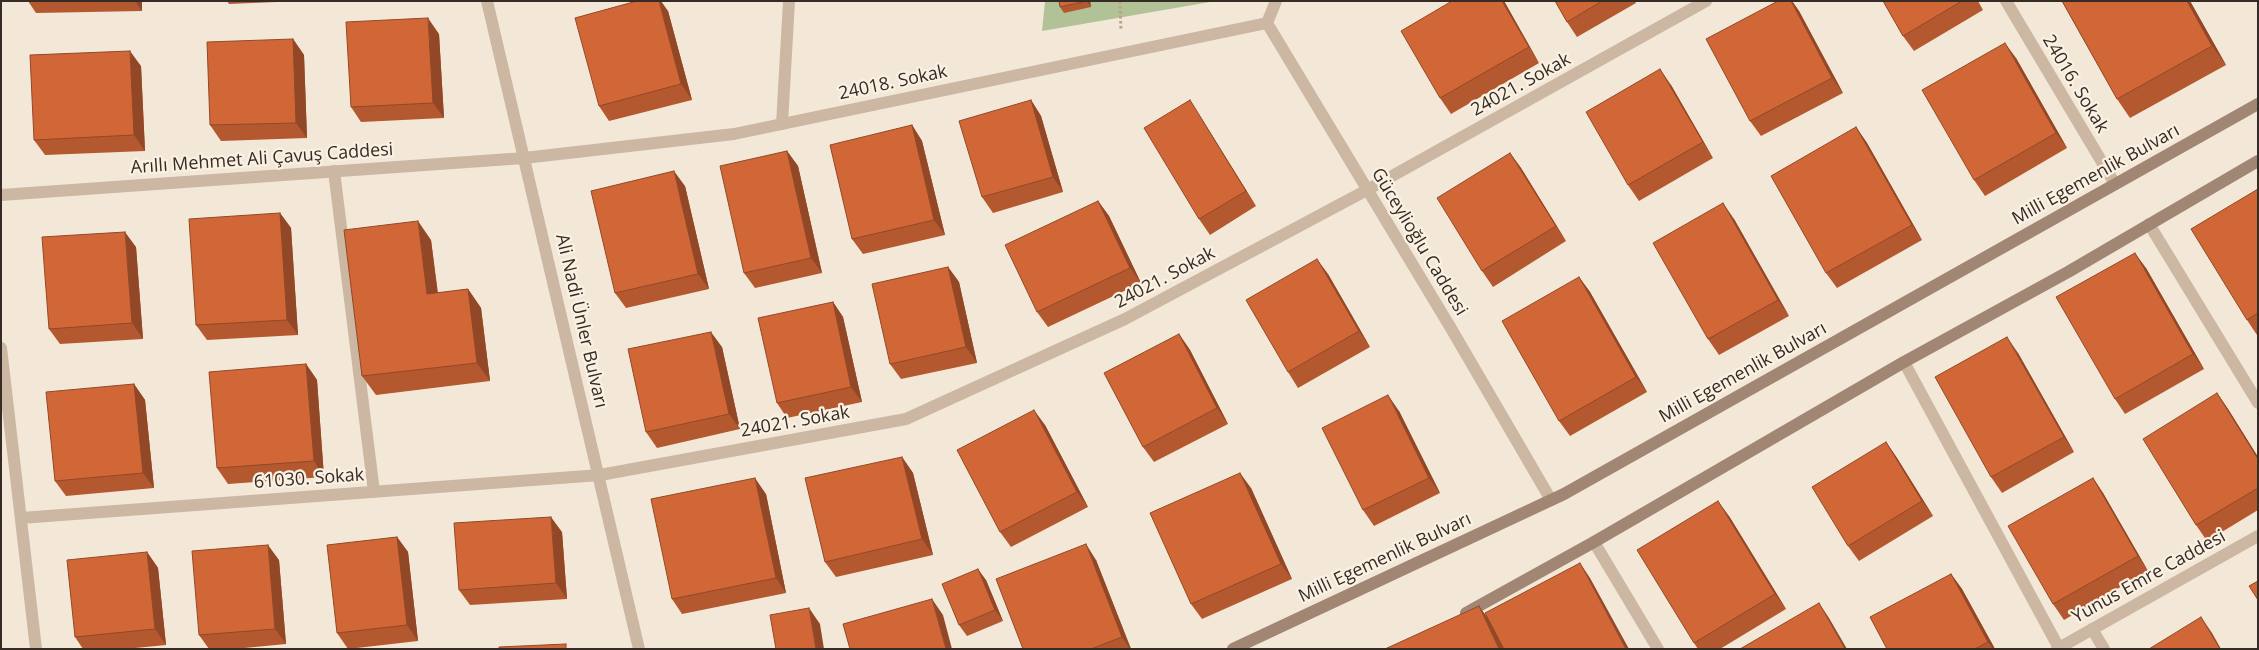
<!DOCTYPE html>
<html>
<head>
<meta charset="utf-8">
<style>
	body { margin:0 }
	#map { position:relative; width:2259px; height:650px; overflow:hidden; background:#f3e8d7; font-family:"Open Sans",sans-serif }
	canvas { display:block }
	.frame { position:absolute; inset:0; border:2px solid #362b25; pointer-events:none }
</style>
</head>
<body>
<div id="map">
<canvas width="2259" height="650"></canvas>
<div class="frame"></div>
</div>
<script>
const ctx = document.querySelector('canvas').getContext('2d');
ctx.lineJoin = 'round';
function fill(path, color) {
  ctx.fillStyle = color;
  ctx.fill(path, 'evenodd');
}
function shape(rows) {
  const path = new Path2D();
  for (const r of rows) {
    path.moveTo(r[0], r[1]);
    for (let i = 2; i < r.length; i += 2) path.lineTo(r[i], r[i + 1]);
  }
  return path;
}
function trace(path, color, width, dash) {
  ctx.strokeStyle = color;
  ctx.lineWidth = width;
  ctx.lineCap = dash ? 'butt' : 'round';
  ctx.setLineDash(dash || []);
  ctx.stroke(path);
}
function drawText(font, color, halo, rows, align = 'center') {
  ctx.font = font + ' "Open Sans",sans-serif';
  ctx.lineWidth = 4.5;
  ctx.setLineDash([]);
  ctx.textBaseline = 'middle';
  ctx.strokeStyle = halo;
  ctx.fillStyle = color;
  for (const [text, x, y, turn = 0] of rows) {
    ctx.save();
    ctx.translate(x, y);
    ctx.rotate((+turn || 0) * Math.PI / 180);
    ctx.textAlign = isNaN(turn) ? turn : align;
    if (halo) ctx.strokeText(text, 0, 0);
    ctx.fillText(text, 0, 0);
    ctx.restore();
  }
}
const green = shape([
	[1045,1,1216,1,1042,31]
]);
const path = shape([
	[1120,1,1121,31]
]);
const minor = shape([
	[2006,1,2115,184],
	[782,124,789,1],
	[334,171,374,492],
	[2149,224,2258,403],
	[1,348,36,649],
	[1904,362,2059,648],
	[21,518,600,475,906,419,1125,319,1367,190,1706,1],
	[1594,542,1658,649],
	[2092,629,2104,649],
	[2057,649,2258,536]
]);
const tertiary = shape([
	[487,1,639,649],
	[1276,1,1267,23,1452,330,1551,500],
	[1,195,524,158,734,134,1267,23]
]);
const secondary = shape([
	[1466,613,1594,542,1904,362,2068,272,2258,161],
	[1233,649,1564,494,2258,104]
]);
const wall = shape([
	[28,1,142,1,142,11,36,13],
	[227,1,300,1,229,4],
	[1059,1,1090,1,1091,7,1064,13,1060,7],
	[1504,1,1539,63,1451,114,1440,98],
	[1555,1,1635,1,1636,3,1577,37,1567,22],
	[1778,1,1792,1,1799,11,1843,93,1761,136,1750,121],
	[1883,1,1978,1,1983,10,1914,51,1903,36],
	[2062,1,2190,1,2226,65,2130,118,2117,99],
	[668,11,692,100,609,121,599,106],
	[439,34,444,118,361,122,351,107],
	[293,39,304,55,307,138,221,141,210,125],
	[2016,58,2067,148,1985,196,1974,180],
	[141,66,145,151,45,155,34,140],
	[1671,85,1713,158,1639,201,1628,185],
	[1031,100,1041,116,1063,192,993,213,982,197],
	[1200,116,1256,206,1210,235,1199,219],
	[912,125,922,141,945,235,863,254,852,239],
	[1856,127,1867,143,1922,240,1837,288,1826,273],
	[787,151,798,166,822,273,755,288,744,273],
	[1510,153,1521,168,1566,241,1493,287,1482,271],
	[685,186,709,289,626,308,615,293],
	[2258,189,2258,335,2257,335,2247,320],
	[1098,201,1109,216,1141,283,1048,327,1037,312],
	[280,213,291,228,298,335,207,340,196,325],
	[1734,219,1789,316,1719,355,1708,339],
	[431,240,438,293,468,289,481,308,490,381,376,395,362,376],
	[136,247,143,339,60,344,49,329],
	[948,267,959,282,977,363,901,379,890,364],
	[2146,268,2204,369,2125,414,2115,399],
	[1328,274,1370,347,1298,388,1288,372],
	[1579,277,1590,292,1647,392,1570,436,1559,421],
	[833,302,843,317,862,402,787,418,777,403],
	[1179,334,1190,350,1228,424,1154,462,1143,447],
	[722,347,740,429,657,448,646,432],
	[2018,353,2074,452,2002,493,1991,477],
	[306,364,317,380,324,477,228,484,217,468],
	[134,384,145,400,154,488,66,496,55,481],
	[2217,393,2228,409,2258,457,2258,510,2207,541,2196,525],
	[1399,411,1440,493,1374,526,1363,510],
	[1045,425,1088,507,1011,547,1000,532],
	[1886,442,1897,458,1933,516,1859,561,1848,546],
	[902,457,913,473,933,555,836,577,825,562],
	[2093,478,2103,493,2148,571,2064,620,2053,604],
	[1251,488,1292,579,1202,619,1191,604],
	[766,494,786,593,682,614,672,599],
	[1729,516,1786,609,1720,649,1698,649,1694,643],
	[562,532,567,599,470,605,459,590],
	[397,537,408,552,418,641,348,649,337,633],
	[147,552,158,568,166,645,125,649,83,649,75,637],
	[279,560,286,644,234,649,209,649,199,635],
	[1096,560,1131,649,1023,649],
	[1951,574,1962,589,1995,649,1887,649],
	[986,580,1003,621,967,636,959,625]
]);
const shadedWall = shape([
	[135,1,142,1,142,11],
	[659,1,661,1,668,11,692,100,681,84],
	[1087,1,1090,1,1091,7],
	[1502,1,1504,1,1539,63,1529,47],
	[1791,1,1792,1,1799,11,1843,93,1832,78],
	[2187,1,2190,1,2226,65,2212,46],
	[428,18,439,34,444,118,433,103],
	[293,39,304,55,307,138,296,123],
	[2005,43,2016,58,2067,148,2056,133],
	[130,51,141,66,145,151,134,135],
	[1660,69,1671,85,1713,158,1703,142],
	[1031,100,1041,116,1063,192,1053,177],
	[1190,100,1200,116,1256,206,1246,191],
	[912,125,922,141,945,235,934,220],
	[1856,127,1867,143,1922,240,1912,225],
	[787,151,798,166,822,273,811,258],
	[1510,153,1521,168,1566,241,1556,226],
	[674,171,685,186,709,289,698,274],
	[1098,201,1109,216,1141,283,1130,268],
	[1723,203,1734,219,1789,316,1778,300],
	[280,213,291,228,298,335,287,320],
	[418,221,431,240,440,313,427,294],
	[125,232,136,247,143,339,132,323],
	[2135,253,2146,268,2204,369,2193,354],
	[1317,259,1328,274,1370,347,1359,331],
	[948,267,959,282,977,363,966,347],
	[1579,277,1590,292,1647,392,1636,377],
	[468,289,481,308,490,381,477,363],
	[833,302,843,317,862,402,851,387],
	[711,332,722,347,740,429,729,414],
	[1179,334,1190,350,1228,424,1217,408],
	[2007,337,2018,353,2074,452,2064,437],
	[306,364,317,380,324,477,314,461],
	[134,384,145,400,154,488,143,473],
	[2217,393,2228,409,2258,457,2258,459],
	[1388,395,1399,411,1440,493,1429,478],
	[1034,410,1045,425,1088,507,1077,492],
	[1886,442,1897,458,1933,516,1922,501],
	[902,457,913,473,933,555,922,539],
	[1240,473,1251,488,1292,579,1281,564],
	[755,478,766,494,786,593,776,578],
	[2093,478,2103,493,2148,571,2138,556],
	[1718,501,1729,516,1786,609,1775,594],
	[551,517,562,532,567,599,556,583],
	[397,537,408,552,418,641,407,625],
	[1086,544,1096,560,1131,649,1130,649,1122,637],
	[268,545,279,560,286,644,275,629],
	[147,552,158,568,166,645,155,629],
	[1580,563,1590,578,1629,649,1626,649],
	[978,569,986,580,1003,621,995,610],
	[1951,574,1962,589,1995,649,1993,649,1988,642],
	[932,599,943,615,952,649,946,649],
	[1819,603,1829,618,1847,649,1845,649],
	[1479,606,1493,625,1504,649,1499,649],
	[809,608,820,624,824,649,816,649],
	[2201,617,2212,633,2221,649,2220,649]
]);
const building = shape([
	[637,1,659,1,681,84,599,106,575,18,637,1],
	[1059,1,1087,1,1060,7,1059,1],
	[1452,1,1502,1,1529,47,1440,98,1401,31,1452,1],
	[1555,1,1602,1,1567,22,1555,1],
	[1778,1,1791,1,1832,78,1750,121,1706,39,1778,1],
	[1883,1,1962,1,1903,36,1883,1],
	[2062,1,2187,1,2212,46,2117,99,2062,1],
	[428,18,433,103,351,107,346,22,428,18],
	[293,39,296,123,210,125,207,42,293,39],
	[2005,43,2056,133,1974,180,1922,90,2005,43],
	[130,51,134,135,34,140,30,55,130,51],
	[1660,69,1703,142,1628,185,1586,112,1660,69],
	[1031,100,1053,177,982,197,959,121,1031,100],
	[1190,100,1246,191,1199,219,1144,128,1190,100],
	[912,125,934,220,852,239,830,145,912,125],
	[1856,127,1912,225,1826,273,1771,176,1856,127],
	[787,151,811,258,744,273,720,166,787,151],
	[1510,153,1556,226,1482,271,1437,198,1510,153],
	[674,171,698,274,615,293,591,191,674,171],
	[2258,189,2258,313,2247,320,2191,229,2258,189],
	[1098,201,1130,268,1037,312,1005,245,1098,201],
	[1723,203,1778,300,1708,339,1653,243,1723,203],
	[280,213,287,320,196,325,189,219,280,213],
	[418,221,427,294,468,289,477,363,362,376,344,230,418,221],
	[125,232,132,323,49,329,42,237,125,232],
	[2135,253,2193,354,2115,399,2056,297,2135,253],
	[1317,259,1359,331,1288,372,1246,300,1317,259],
	[948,267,966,347,890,364,872,284,948,267],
	[1579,277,1636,377,1559,421,1502,321,1579,277],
	[833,302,851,387,777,403,758,318,833,302],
	[711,332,729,414,646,432,628,349,711,332],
	[1179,334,1217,408,1143,447,1104,373,1179,334],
	[2007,337,2064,437,1991,477,1935,377,2007,337],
	[306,364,314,461,217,468,209,372,306,364],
	[134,384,143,473,55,481,46,392,134,384],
	[2217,393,2258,459,2258,488,2196,525,2143,439,2217,393],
	[1388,395,1429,478,1363,510,1322,428,1388,395],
	[1034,410,1077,492,1000,532,957,450,1034,410],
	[1886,442,1922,501,1848,546,1812,487,1886,442],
	[902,457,922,539,825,562,805,478,902,457],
	[1240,473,1281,564,1191,604,1150,513,1240,473],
	[755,478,776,578,672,599,651,499,755,478],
	[2093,478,2138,556,2053,604,2008,526,2093,478],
	[1718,501,1775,594,1694,643,1637,550,1718,501],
	[551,517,556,583,459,590,454,523,551,517],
	[397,537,407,625,337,633,327,545,397,537],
	[1086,544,1122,637,1091,649,1023,649,996,579,1086,544],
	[268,545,275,629,199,635,192,551,268,545],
	[147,552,155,629,75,637,67,560,147,552],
	[1580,563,1626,649,1504,649,1485,613,1580,563],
	[978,569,995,610,959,625,942,584,978,569],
	[1951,574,1988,642,1975,649,1887,649,1870,617,1951,574],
	[2258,581,2258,600,2249,586,2258,581],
	[932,599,946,649,850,649,843,624,932,599],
	[1819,603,1845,649,1740,649,1819,603],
	[1479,606,1499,649,1385,649,1479,606],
	[809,608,816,649,776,649,770,615,809,608],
	[2201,617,2220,649,2149,649,2201,617],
	[566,644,566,649,499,649,499,647,566,644]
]);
const streetNames = [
	["24018. Sokak",893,83,-12],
	["24016. Sokak",2075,84,59],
	["24021. Sokak",1521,85,-29],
	["Arıllı Mehmet Ali Çavuş Caddesi",262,159,-4],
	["Milli Egemenlik Bulvarı",2096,175,-29],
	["Güceylioğlu Caddesi",1419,242,59],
	["24021. Sokak",1165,278,-28],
	["Ali Nadi Ünler Bulvarı",581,321,77],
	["Milli Egemenlik Bulvarı",1743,373,-29],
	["24021. Sokak",795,422,-10],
	["61030. Sokak",309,479,-4],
	["Milli Egemenlik Bulvarı",1385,558,-25],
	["Yunus Emre Caddesi",2149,577,-29]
];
fill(green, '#b1c396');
trace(path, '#b8a28c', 3, [2.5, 2.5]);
trace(minor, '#ccb8a2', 12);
trace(tertiary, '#ccb8a2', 12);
trace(secondary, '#a08673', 12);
fill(wall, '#b4592f');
fill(shadedWall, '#924826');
fill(building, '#d16737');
trace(building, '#924826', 1);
drawText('18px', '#362b25', '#fbf1e3', streetNames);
</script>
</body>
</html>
